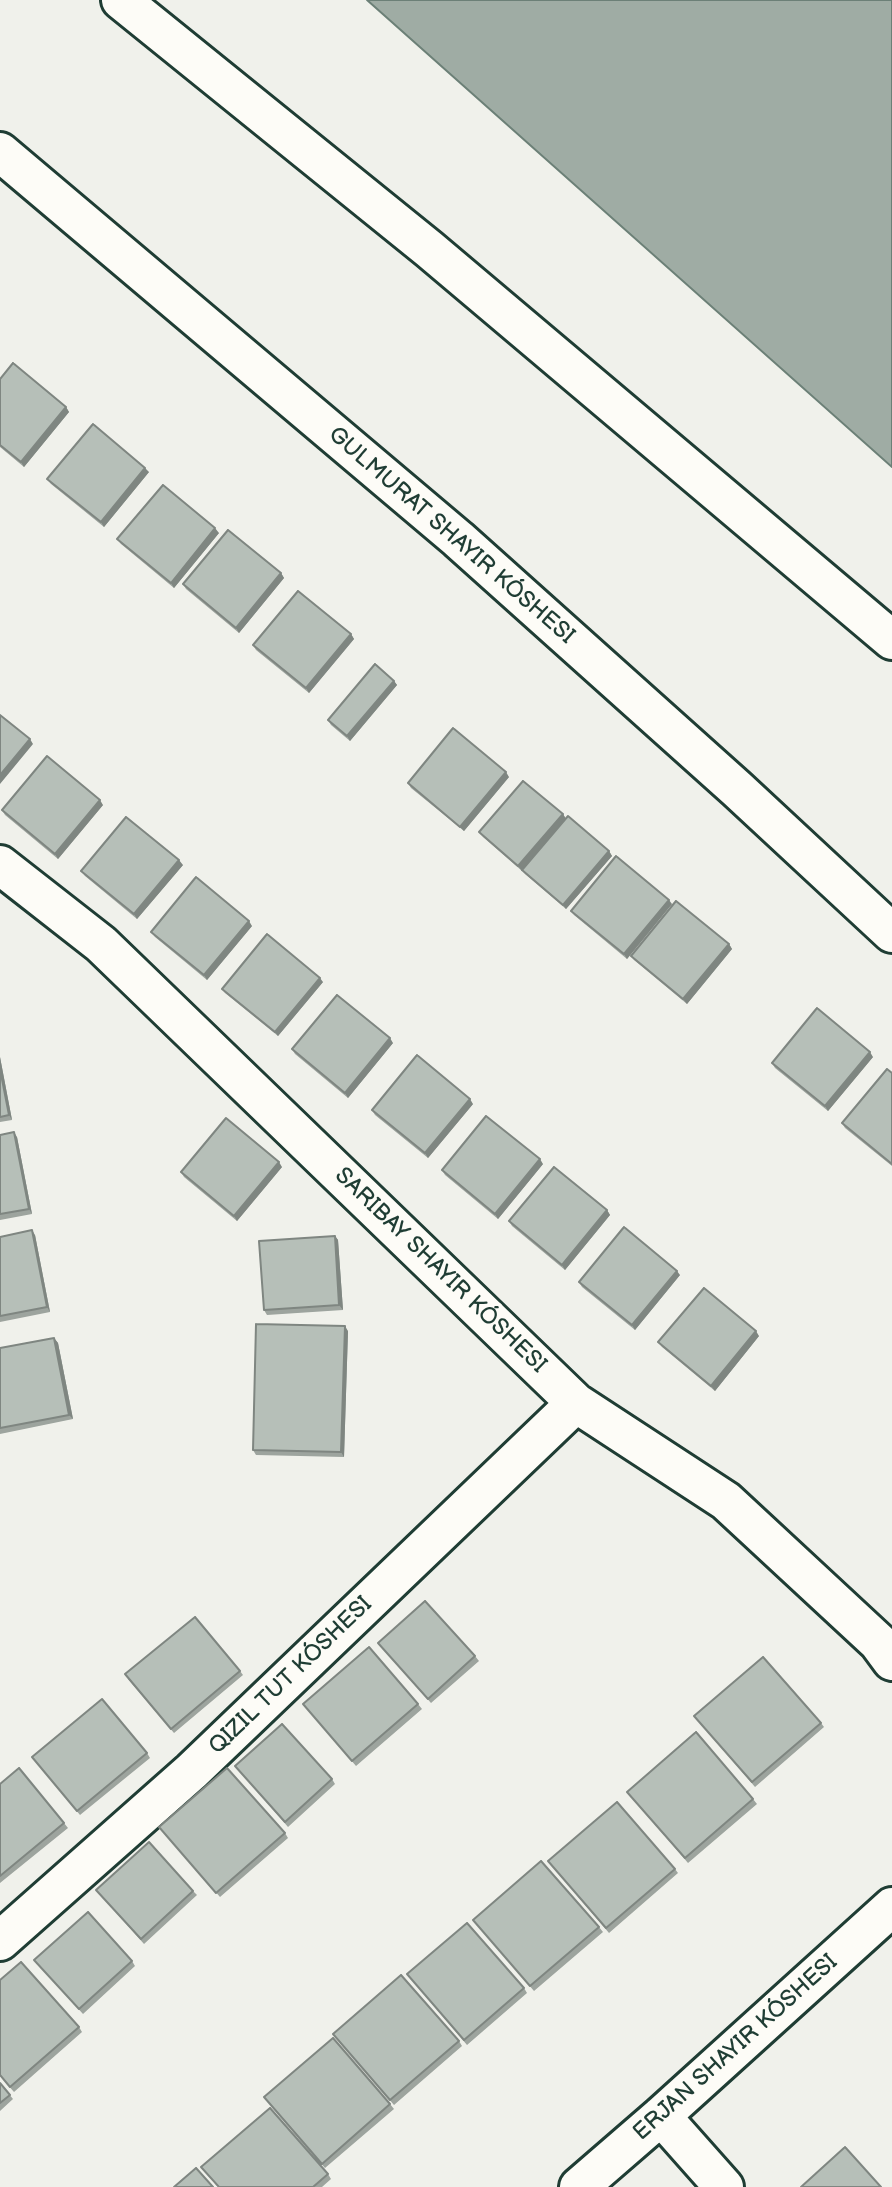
<!DOCTYPE html>
<html>
<head>
<meta charset="utf-8">
<style>
	body { margin:0 }
	canvas { display:block; background:#f0f1eb }
</style>
</head>
<body>
<canvas width="892" height="2187"></canvas>
<script>
const ctx = document.querySelector('canvas').getContext('2d');
ctx.lineJoin = 'round';
function fill(path, color) {
  ctx.fillStyle = color;
  ctx.fill(path, 'evenodd');
}
function shape(rows) {
  const path = new Path2D();
  for (const r of rows) {
    path.moveTo(r[0], r[1]);
    for (let i = 2; i < r.length; i += 2) path.lineTo(r[i], r[i + 1]);
  }
  return path;
}
function trace(path, color, width, dash) {
  ctx.strokeStyle = color;
  ctx.lineWidth = width;
  ctx.lineCap = dash ? 'butt' : 'round';
  ctx.setLineDash(dash || []);
  ctx.stroke(path);
}
function drawText(font, color, halo, rows, align = 'center') {
  ctx.font = font + ' "Balsamiq Sans",sans-serif';
  ctx.lineWidth = 7;
  ctx.setLineDash([]);
  ctx.textBaseline = 'middle';
  ctx.strokeStyle = halo;
  ctx.fillStyle = color;
  for (const [text, x, y, turn = 0] of rows) {
    ctx.save();
    ctx.translate(x, y);
    ctx.rotate((+turn || 0) * Math.PI / 180);
    ctx.textAlign = isNaN(turn) ? turn : align;
    if (halo) ctx.strokeText(text, 0, 0);
    ctx.fillText(text, 0, 0);
    ctx.restore();
  }
}
const water = shape([
	[367,0,892,0,892,467,367,0]
]);
const minor = shape([
	[121,0,429,249,892,640],
	[0,152,458,539,737,789,892,933],
	[0,865,101,944,576,1403,726,1501,878,1642,892,1661],
	[0,1941,192,1771,576,1403],
	[661,2116,724,2187],
	[579,2187,661,2116,892,1907]
]);
const wall = shape([
	[0,379,66,407,69,412,24,467,0,447],
	[149,472,104,527,51,484,47,479],
	[219,533,174,588,121,544,117,539],
	[281,573,284,578,239,633,186,589,183,584],
	[351,634,354,639,309,693,256,650,253,645],
	[394,681,397,685,350,741,331,725,328,720],
	[509,777,464,831,411,788,408,783],
	[103,805,58,859,5,815,2,810],
	[563,814,566,819,609,851,612,856,566,909,525,874,522,870,522,871,483,837,479,832],
	[183,865,137,919,85,876,81,871],
	[672,904,627,959,574,915,571,911],
	[252,926,207,980,155,937,151,932],
	[729,944,732,949,687,1004,634,960,631,956],
	[323,982,278,1036,225,993,222,989],
	[393,1043,348,1098,295,1054,292,1049],
	[0,1057,12,1120,0,1122],
	[873,1057,828,1111,775,1068,772,1063],
	[892,1073,892,1166,845,1128,842,1123],
	[473,1104,428,1158,375,1115,372,1110],
	[0,1135,17,1137,32,1214,0,1220],
	[543,1164,498,1219,445,1175,442,1170],
	[282,1167,237,1221,184,1177,181,1172],
	[607,1210,610,1215,565,1270,512,1226,509,1221],
	[35,1235,50,1312,0,1322,0,1237],
	[335,1236,338,1240,343,1310,267,1315,264,1310],
	[680,1275,635,1330,582,1287,579,1282],
	[348,1331,344,1457,256,1455,253,1450],
	[759,1336,715,1391,662,1347,658,1342],
	[54,1338,58,1343,73,1419,0,1434,0,1348],
	[378,1643,475,1656,479,1661,431,1703],
	[240,1671,243,1675,174,1733,128,1679],
	[303,1704,418,1704,422,1709,356,1766],
	[694,1716,821,1723,824,1727,755,1787],
	[147,1753,150,1758,80,1815,35,1761],
	[235,1766,332,1779,335,1784,288,1827],
	[0,1784,64,1823,68,1828,0,1883],
	[627,1792,753,1799,757,1804,688,1863],
	[159,1827,285,1833,288,1838,220,1897],
	[548,1861,675,1869,678,1873,609,1933],
	[96,1890,193,1891,197,1895,144,1944],
	[473,1920,599,1927,603,1932,534,1991],
	[34,1960,132,1961,135,1966,83,2014],
	[407,1974,524,1988,527,1993,467,2045],
	[0,1980,79,2027,82,2032,14,2092,0,2076],
	[333,2034,459,2041,462,2046,394,2105],
	[0,2083,13,2099,0,2111],
	[264,2097,390,2104,394,2109,325,2168],
	[201,2167,328,2174,331,2179,322,2187,218,2187]
]);
const shadedWall = shape([
	[66,407,69,412,24,467,21,462],
	[145,468,149,472,104,527,101,522],
	[215,528,219,533,174,588,171,583],
	[281,573,284,578,239,633,236,628],
	[351,634,354,639,309,693,306,688],
	[394,681,397,685,350,741,347,736],
	[30,739,33,744,0,784,0,775],
	[506,772,509,777,464,831,460,827],
	[100,800,103,805,58,859,55,854],
	[563,814,566,819,522,871,518,866],
	[609,851,612,856,566,909,563,905],
	[179,860,183,865,137,919,134,914],
	[669,900,672,904,627,959,624,954],
	[249,921,252,926,207,980,204,975],
	[729,944,732,949,687,1004,683,999],
	[320,978,323,982,278,1036,275,1032],
	[390,1038,393,1043,348,1098,345,1093],
	[870,1052,873,1057,828,1111,825,1106],
	[0,1057,12,1120,9,1115,0,1069],
	[470,1099,473,1104,428,1158,425,1153],
	[14,1132,17,1137,32,1214,29,1209],
	[540,1159,543,1164,498,1219,495,1214],
	[279,1162,282,1167,237,1221,234,1216],
	[607,1210,610,1215,565,1270,562,1265],
	[32,1230,35,1235,50,1312,47,1307],
	[335,1236,338,1240,343,1310,339,1305],
	[677,1271,680,1275,635,1330,632,1325],
	[345,1326,348,1331,344,1457,341,1452],
	[756,1331,759,1336,715,1391,711,1386],
	[54,1338,58,1343,73,1419,69,1415]
]);
const building = shape([
	[13,363,66,407,21,462,0,445,0,379,13,363],
	[93,424,145,468,101,522,47,479,93,424],
	[163,485,215,528,171,583,117,539,163,485],
	[228,530,281,573,236,628,183,584,228,530],
	[298,591,351,634,306,688,253,645,298,591],
	[375,664,394,681,347,736,328,720,375,664],
	[0,715,30,739,0,775,0,715],
	[453,728,506,772,460,827,408,783,453,728],
	[47,756,100,800,55,854,2,810,47,756],
	[523,781,563,814,518,866,479,832,523,781],
	[568,816,609,851,563,905,522,870,568,816],
	[126,817,179,860,134,914,81,871,126,817],
	[616,856,669,900,624,954,571,911,616,856],
	[196,877,249,921,204,975,151,932,196,877],
	[676,901,729,944,683,999,631,956,676,901],
	[267,934,320,978,275,1032,222,989,267,934],
	[337,995,390,1038,345,1093,292,1049,337,995],
	[817,1008,870,1052,825,1106,772,1063,817,1008],
	[417,1055,470,1099,425,1153,372,1110,417,1055],
	[0,1069,9,1115,0,1117,0,1069],
	[887,1069,892,1073,892,1164,842,1123,887,1069],
	[486,1116,540,1159,495,1214,442,1170,486,1116],
	[226,1118,279,1162,234,1216,181,1172,226,1118],
	[14,1132,29,1209,0,1214,0,1135,14,1132],
	[554,1167,607,1210,562,1265,509,1221,554,1167],
	[624,1227,677,1271,632,1325,579,1282,624,1227],
	[32,1230,47,1307,0,1316,0,1237,32,1230],
	[335,1236,339,1305,264,1310,259,1241,335,1236],
	[704,1288,756,1331,711,1386,658,1342,704,1288],
	[256,1324,345,1326,341,1452,253,1450,256,1324],
	[54,1338,69,1415,0,1428,0,1348,54,1338],
	[425,1601,475,1656,428,1699,378,1643,425,1601],
	[195,1617,240,1671,171,1729,125,1674,195,1617],
	[369,1647,418,1704,352,1761,303,1704,369,1647],
	[763,1657,821,1723,752,1782,694,1716,763,1657],
	[102,1699,147,1753,77,1811,32,1757,102,1699],
	[282,1724,332,1779,285,1822,235,1766,282,1724],
	[696,1732,753,1799,685,1858,627,1792,696,1732],
	[19,1768,64,1823,0,1876,0,1784,19,1768],
	[227,1768,285,1833,216,1893,159,1827,227,1768],
	[617,1802,675,1869,606,1928,548,1861,617,1802],
	[149,1842,193,1891,141,1939,96,1890,149,1842],
	[541,1861,599,1927,530,1986,473,1920,541,1861],
	[88,1912,132,1961,79,2009,34,1960,88,1912],
	[467,1923,524,1988,464,2040,407,1974,467,1923],
	[21,1962,79,2027,10,2087,0,2075,0,1980,21,1962],
	[401,1975,459,2041,390,2100,333,2034,401,1975],
	[333,2038,390,2104,322,2164,264,2097,333,2038],
	[0,2083,10,2095,0,2103,0,2083],
	[270,2108,328,2174,313,2187,219,2187,201,2167,270,2108],
	[845,2147,881,2187,801,2187,845,2147],
	[196,2168,213,2187,174,2187,196,2168]
]);
const streetNames = [
	["GULMURAT SHAYIR KÓSHESI",451,536,41],
	["SARIBAY SHAYIR KÓSHESI",440,1271,44],
	["QIZIL TUT KÓSHESI",291,1676,-44],
	["ERJAN SHAYIR KÓSHESI",736,2048,-42]
];
fill(water, '#9faca4');
trace(water, '#6c8077', 2);
trace(minor, '#1f3d34', 44);
trace(minor, '#fdfcf7', 38);
fill(wall, '#9da49e');
fill(shadedWall, '#7f8681');
fill(building, '#b6bfb8');
trace(building, '#7f8681', 2);
drawText('23px', '#1f3d34', '#fdfcf7', streetNames);
</script>
</body>
</html>
